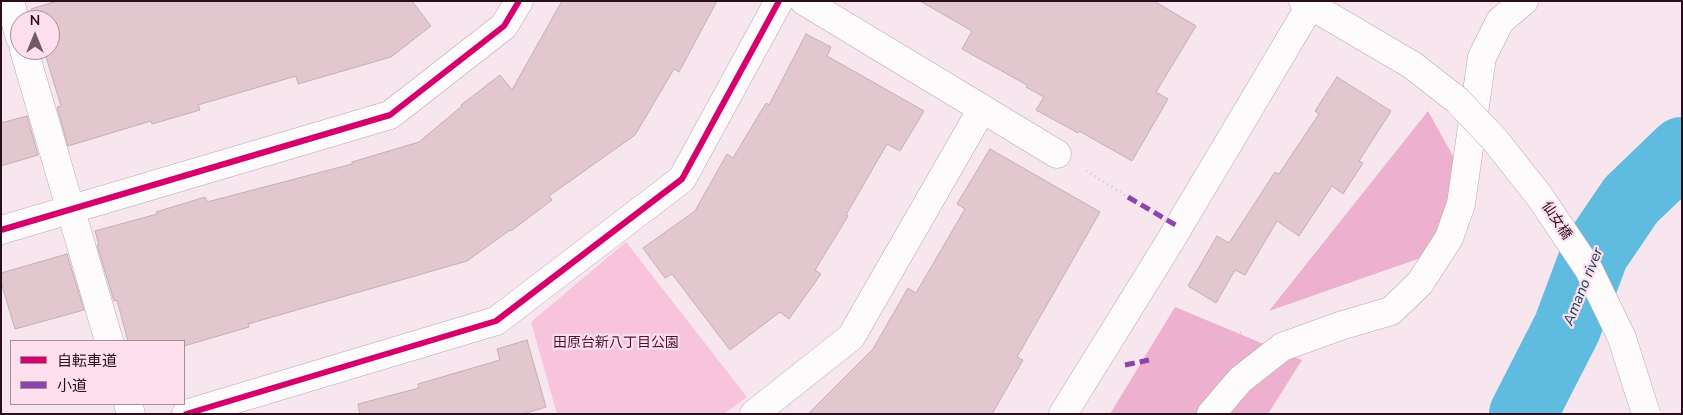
<!DOCTYPE html>
<html>
<head>
<meta charset="utf-8">
<style>
	body { margin:0 }
	#map { position:relative; width:1683px; height:415px; overflow:hidden; background:#f7e6ee; font-family:"Nunito Sans","Noto Sans JP",sans-serif }
	canvas { display:block }
	.frame { position:absolute; inset:0; border:2px solid #290f1d; pointer-events:none }
	.legend { position:absolute; left:10px; top:340px; width:175px; height:65px; box-sizing:border-box; background:#fedfed; border:1px solid #a98c9a; margin:0; padding:6px 9px; list-style:none; font-size:15px; color:#290f1d }
	.legend li { display:flex; align-items:center; gap:10px; height:25px }
	.legend b { width:25px; border:1px solid #a98c9a }
	.north { position:absolute; left:10px; top:10px; width:50px; height:50px; box-sizing:border-box; background:#fedfed; border:1px solid #a98c9a; border-radius:50%; rotate:0deg; font-size:14px; font-weight:700; line-height:20px; text-align:center; color:#290f1d }
	.north::after { content:''; display:block; margin:auto; width:18px; height:22px; background:#715a66; clip-path:polygon(50% 0,100% 100%,50% 72%,0 100%) }
</style>
</head>
<body>
<div id="map">
<canvas width="1683" height="415"></canvas>
<div class="frame"></div>
<ul class="legend">
<li><b style="height:6px;background:#d6006c"></b>自転車道</li>
<li><b style="height:6px;background:#8e44ad"></b>小道</li>
</ul>
<div class="north">N</div>
</div>
<script>
const ctx = document.querySelector('canvas').getContext('2d');
ctx.lineJoin = 'round';
function fill(path, color) {
  ctx.fillStyle = color;
  ctx.fill(path, 'evenodd');
}
function shape(rows) {
  const path = new Path2D();
  for (const r of rows) {
    path.moveTo(r[0], r[1]);
    for (let i = 2; i < r.length; i += 2) path.lineTo(r[i], r[i + 1]);
  }
  return path;
}
function trace(path, color, width, dash) {
  ctx.strokeStyle = color;
  ctx.lineWidth = width;
  ctx.lineCap = dash ? 'butt' : 'round';
  ctx.setLineDash(dash || []);
  ctx.stroke(path);
}
function drawText(font, color, halo, rows, align = 'center') {
  ctx.font = font + ' "Nunito Sans","Noto Sans JP",sans-serif';
  ctx.lineWidth = 4.5;
  ctx.setLineDash([]);
  ctx.textBaseline = 'middle';
  ctx.strokeStyle = halo;
  ctx.fillStyle = color;
  for (const [text, x, y, turn = 0] of rows) {
    ctx.save();
    ctx.translate(x, y);
    ctx.rotate((+turn || 0) * Math.PI / 180);
    ctx.textAlign = isNaN(turn) ? turn : align;
    if (halo) ctx.strokeText(text, 0, 0);
    ctx.fillText(text, 0, 0);
    ctx.restore();
  }
}
const green = shape([
	[626,242,747,397,724,414,557,414,531,322]
]);
const forest = shape([
	[1428,111,1453,156,1454,210,1429,255,1269,311],
	[1175,307,1302,360,1268,414,1110,414]
]);
const river = shape([
	[1523,414,1567,328,1595,253,1631,200,1682,151]
]);
const building = shape([
	[57,1,412,1,431,26,391,57,298,84,296,76,198,105,200,110,152,124,151,121,68,146,57,107,61,106,44,50,50,50,50,20,34,20,31,9,57,1],
	[562,1,717,1,679,72,674,69,635,135,549,196,552,200,511,231,510,230,467,261,248,324,249,327,184,346,184,341,128,341,117,300,114,301,97,245,99,245,95,231,157,214,156,212,205,197,207,202,352,164,352,162,419,142,462,106,461,105,500,75,512,90,562,1],
	[920,1,1154,1,1196,26,1156,92,1168,99,1132,161,1079,131,1078,133,1036,110,1044,97,1026,87,1027,85,962,49,972,31,920,1],
	[806,34,831,47,827,56,924,111,900,151,887,144,846,215,848,216,815,270,821,274,789,319,780,312,730,350,672,274,665,278,643,248,695,211,727,154,733,158,766,103,769,105,806,34],
	[1337,77,1391,111,1359,161,1363,163,1343,194,1332,186,1299,236,1277,221,1245,275,1235,270,1216,303,1188,286,1217,236,1229,243,1275,172,1279,174,1319,114,1315,111,1337,77],
	[27,116,38,155,1,166,1,123,27,116],
	[990,149,1100,212,1017,357,1023,360,992,414,808,414,873,349,908,288,916,293,965,209,957,204,990,149],
	[67,254,84,310,15,329,1,282,1,273,67,254],
	[527,340,546,407,523,414,360,414,358,404,419,388,418,384,500,360,497,349,527,340]
]);
const path = shape([
	[1086,171,1128,197],
	[1149,360,1244,332]
]);
const street = shape([
	[10,1,20,38],
	[804,1,1057,154],
	[24,50,109,341],
	[1,230,390,115,504,26,519,1],
	[128,404,131,414],
	[186,414,496,321,682,179,779,1],
	[754,414,851,337,982,109],
	[1211,414,1240,380,1282,347,1340,326,1391,311,1420,283,1449,238,1461,204,1482,57,1500,21,1524,1]
]);
const secondary = shape([
	[1303,1,1412,65],
	[1063,414,1169,243,1310,6]
]);
const secondaryBridge = shape([
	[1412,65,1457,100,1495,140,1540,197,1589,270,1622,338,1646,414]
]);
const quiet = shape([
	[1128,197,1179,227],
	[1125,365,1149,360]
]);
const cycleway = shape([
	[1,230,390,115,504,26,519,1],
	[186,414,496,321,682,179,779,1]
]);
const streetNames = [
	["仙女橋",1556,221,56]
];
const parkNames = [
	["田原台新八丁目公園",616,344]
];
const waterNames = [
	["Amano river",1584,287,-68]
];
fill(green, '#f7c4dc');
fill(forest, '#edb0ce');
trace(river, '#60bbe1', 68);
fill(building, '#e3c7ce');
trace(building, '#c4aeb4', 1);
trace(street, '#b9a5ae', 29);
trace(secondary, '#b9a5ae', 29);
trace(path, '#d0c9cd', 3, [1, 4]);
trace(street, '#fefbfc', 28);
trace(secondary, '#fefbfc', 28);
trace(secondaryBridge, '#b9a5ae', 29, []);
trace(secondaryBridge, '#fefbfc', 28);
trace(quiet, '#8e44ad', 5, [10, 5]);
trace(cycleway, '#d6006c', 6);
drawText('14px', '#290f1d', '#fedfed', streetNames);
drawText('14px', '#4c1133', '#fedfed', parkNames);
drawText('italic 15px', '#10455a', '#fedfed', waterNames);
</script>
</body>
</html>
